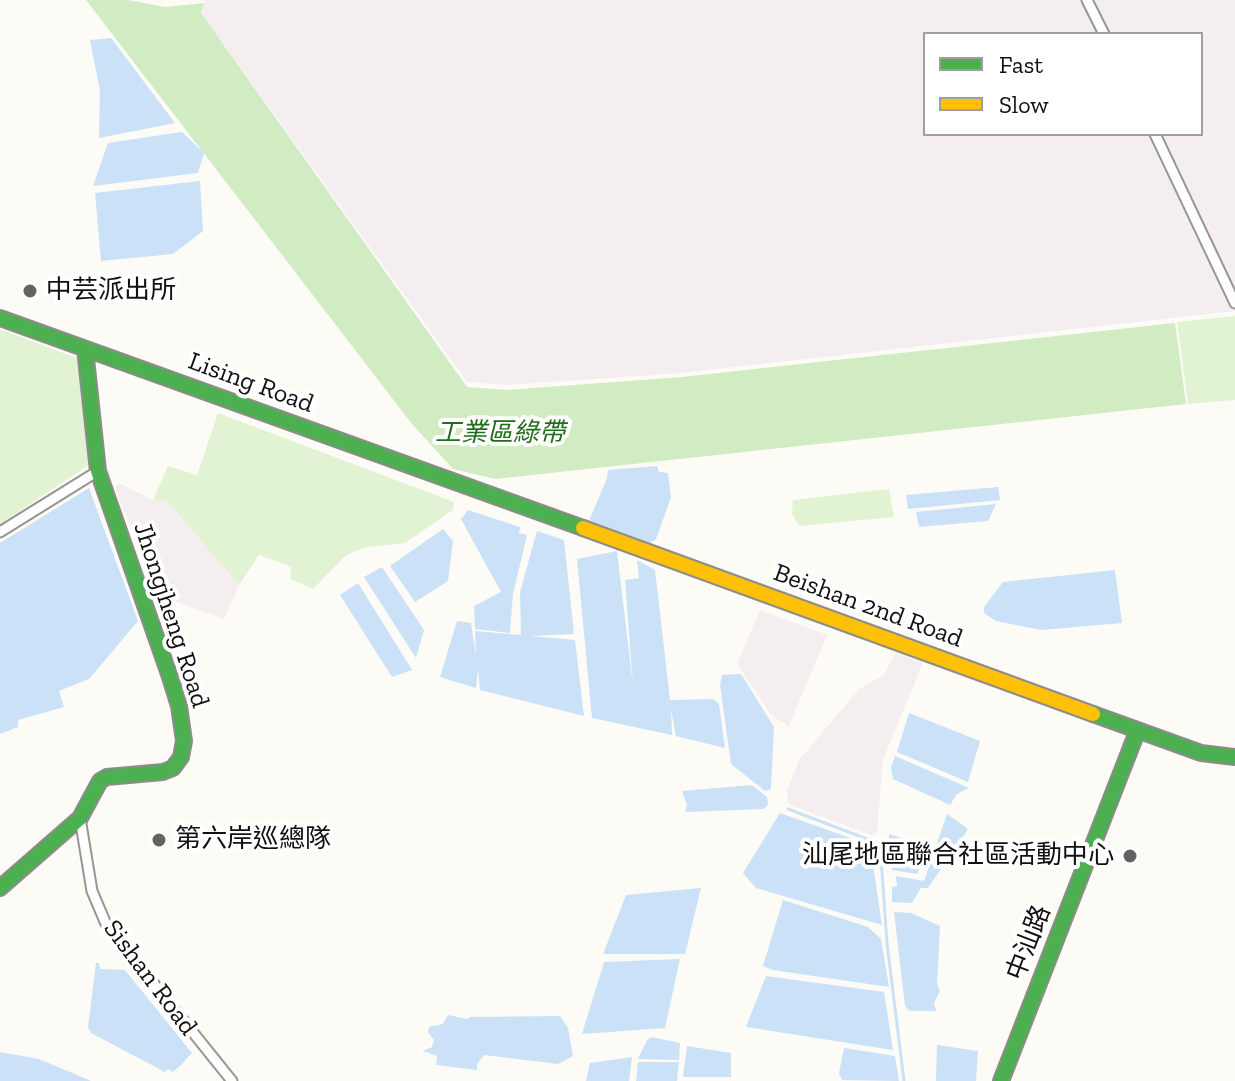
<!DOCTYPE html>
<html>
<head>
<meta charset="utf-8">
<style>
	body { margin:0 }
	#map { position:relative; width:1235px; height:1081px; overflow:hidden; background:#fcfbf5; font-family:"Zilla Slab",serif }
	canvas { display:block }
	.legend { position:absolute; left:923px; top:32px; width:280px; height:104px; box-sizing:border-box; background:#fff; border:2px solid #9f9f9f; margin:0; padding:10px 14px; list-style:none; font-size:24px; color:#101010 }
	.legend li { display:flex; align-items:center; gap:16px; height:40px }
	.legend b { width:40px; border:2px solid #9f9f9f }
</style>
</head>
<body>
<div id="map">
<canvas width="1235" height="1081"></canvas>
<ul class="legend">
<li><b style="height:10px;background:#4caf50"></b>Fast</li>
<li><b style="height:10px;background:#ffc107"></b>Slow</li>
</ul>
</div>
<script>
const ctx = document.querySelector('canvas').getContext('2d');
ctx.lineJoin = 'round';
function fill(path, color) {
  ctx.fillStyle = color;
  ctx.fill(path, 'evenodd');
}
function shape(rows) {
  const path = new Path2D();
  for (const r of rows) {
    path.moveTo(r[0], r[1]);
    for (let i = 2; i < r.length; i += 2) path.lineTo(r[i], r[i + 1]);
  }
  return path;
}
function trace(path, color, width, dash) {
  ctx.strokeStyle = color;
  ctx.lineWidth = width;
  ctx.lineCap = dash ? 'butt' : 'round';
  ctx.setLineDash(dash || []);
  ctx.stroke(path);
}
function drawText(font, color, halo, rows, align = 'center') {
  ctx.font = font + ' "Zilla Slab","Noto Sans TC",serif';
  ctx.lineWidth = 8;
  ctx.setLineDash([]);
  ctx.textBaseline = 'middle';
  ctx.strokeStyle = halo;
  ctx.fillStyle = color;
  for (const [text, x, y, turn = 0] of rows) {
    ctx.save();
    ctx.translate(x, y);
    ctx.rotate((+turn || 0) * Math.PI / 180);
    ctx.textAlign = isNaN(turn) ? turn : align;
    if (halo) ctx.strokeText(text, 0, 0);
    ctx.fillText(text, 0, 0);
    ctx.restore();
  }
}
const industrial = shape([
	[205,0,1235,0,1235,311,681,373,508,385,467,382,201,13],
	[925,34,1201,34,1201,134,925,134],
	[121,484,153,500,167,501,239,585,224,619,165,598,157,592,116,491,116,485],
	[760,610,827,635,789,726,771,715,737,664],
	[895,653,923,662,883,760,877,833,871,835,788,804,787,790,800,759,859,689,884,675]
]);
const green = shape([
	[1235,316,1235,400,1188,404,1177,322],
	[0,329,79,359,89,465,0,524],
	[218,413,454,502,453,510,405,543,366,547,346,555,313,589,290,579,291,567,259,555,239,585,167,501,153,500,168,466,197,475],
	[889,489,894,517,799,526,792,514,793,500]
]);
const forest = shape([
	[86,0,128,0,165,7,204,3,201,13,467,387,507,390,682,377,1175,323,1186,404,495,479,453,469,412,424]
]);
const water = shape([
	[111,38,175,123,99,138,100,91,90,40],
	[182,132,204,153,198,173,93,186,108,143],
	[200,181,203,231,173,254,101,261,95,193],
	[657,466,659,472,668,473,671,497,656,539,650,543,589,521,607,478,608,470],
	[998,487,1000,500,908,509,906,495],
	[89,488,138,621,89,679,59,691,64,707,18,720,18,727,0,734,0,543],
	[996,504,988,521,919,527,916,512],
	[468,510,520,527,519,533,527,535,513,594,510,633,475,629,474,606,501,592,461,519],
	[443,529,453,541,448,581,415,602,390,566],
	[537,531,564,540,574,634,530,636,575,640,584,716,480,690,478,669,476,688,440,677,457,621,471,623,476,656,475,631,521,635,520,592],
	[617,551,633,686,625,580,639,578,637,560,655,570,670,700,713,699,719,704,725,748,676,736,671,710,672,735,592,718,577,559],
	[382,567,424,630,416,658,364,577],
	[1115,570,1122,623,1041,630,996,621,984,613,984,607,1003,582],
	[358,583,412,670,392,677,340,595],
	[741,674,774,727,771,789,765,791,731,764,720,685,722,675],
	[909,713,980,741,968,782,897,752],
	[895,756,969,788,957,794,950,805,893,779,891,768],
	[752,785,767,797,768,805,763,809,685,812,687,805,682,791],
	[780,813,870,845,882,925,756,888,743,873],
	[947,814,968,829,928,888,921,888,912,903,892,902,892,887,897,886,896,876,924,881],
	[889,834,924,845,918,874,892,870],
	[701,888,685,954,603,954,626,895],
	[783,900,868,927,881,939,889,987,773,970,763,966],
	[894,912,911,913,940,926,937,984,940,991,934,1003,936,1011,910,1011,905,1006],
	[680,959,665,1028,582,1034,604,962],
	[96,963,99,963,100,969,125,970,192,1053,181,1065,173,1072,168,1069,165,1072,91,1033,88,1027],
	[766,976,884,992,893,1050,746,1027],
	[448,1015,467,1019,470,1017,560,1016,568,1028,573,1056,558,1064,484,1055,477,1064,477,1070,436,1065,437,1056,423,1051,432,1047,434,1040,428,1032,429,1027,443,1024],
	[652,1037,680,1043,679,1060,638,1059,647,1040],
	[937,1045,978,1051,976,1081,936,1081],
	[687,1046,731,1053,731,1077,683,1077],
	[844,1048,895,1056,899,1081,842,1080,839,1073],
	[0,1052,39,1059,91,1081,0,1081],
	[632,1057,629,1081,586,1081,590,1063],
	[638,1062,679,1062,677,1081,636,1081]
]);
const stream = shape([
	[788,809,880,844,887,943,904,1081]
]);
const street = shape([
	[1087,0,1104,34],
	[1155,134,1235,303],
	[0,532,98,471],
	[80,818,92,891,106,924,232,1081]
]);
const fast = shape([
	[0,318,583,528],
	[1093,714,1201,753,1235,757],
	[0,888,80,818,100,781,107,777,163,772,173,768,181,757,184,741,179,706,170,677,98,471,85,349],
	[1001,1081,1137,732]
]);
const slow = shape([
	[583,528,1093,714]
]);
const markers = [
	[30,291,8,"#636260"],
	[159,840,8,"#636260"],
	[1130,856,8,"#636260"]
];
const poiNames = [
	["中芸派出所",46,291],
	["第六岸巡總隊",175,840],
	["汕尾地區聯合社區活動中心",1114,856,"right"]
];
const streetNames = [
	["Lising Road",251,383,20],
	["Beishan 2nd Road",868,606,20],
	["Jhongjheng Road",171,615,72],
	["中汕路",1029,943,-69],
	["Sishan Road",150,978,53]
];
const parkNames = [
	["工業區綠帶",500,434]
];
fill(industrial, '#f4eef1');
fill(green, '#e2f3d4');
fill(forest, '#d1ebc2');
fill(water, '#cae1f8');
trace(stream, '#cae1f8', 3);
trace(street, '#969693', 13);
trace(fast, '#8d8c8a', 18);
trace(slow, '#8d8c8a', 18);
trace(street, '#fffefe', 9);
trace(fast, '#4caf50', 14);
trace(slow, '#ffc107', 14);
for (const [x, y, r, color] of markers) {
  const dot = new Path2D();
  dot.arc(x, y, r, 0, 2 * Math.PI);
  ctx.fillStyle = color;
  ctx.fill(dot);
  trace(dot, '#fff', 3);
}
drawText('26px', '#101010', '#fff', poiNames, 'left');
drawText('26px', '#101010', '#fff', streetNames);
drawText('italic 26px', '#226c1c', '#fff', parkNames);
</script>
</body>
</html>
